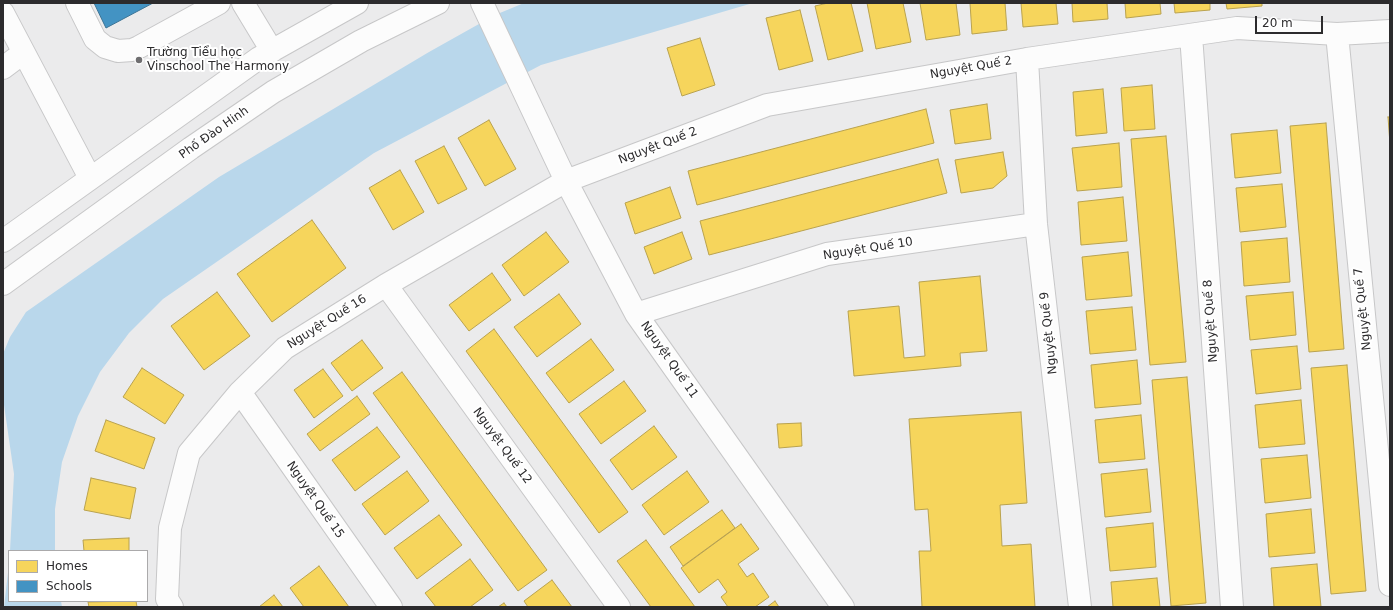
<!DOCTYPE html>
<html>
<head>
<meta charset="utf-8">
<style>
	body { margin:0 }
	#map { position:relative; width:1393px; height:610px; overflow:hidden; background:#ebebec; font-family:"DejaVu Sans",sans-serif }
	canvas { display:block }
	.frame { position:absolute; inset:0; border:4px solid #2c2b2d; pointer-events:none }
	.legend { position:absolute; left:8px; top:550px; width:140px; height:52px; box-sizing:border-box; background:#fff; border:1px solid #abaaab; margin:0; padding:5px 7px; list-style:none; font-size:12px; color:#2c2b2d }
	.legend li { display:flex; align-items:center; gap:8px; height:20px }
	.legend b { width:20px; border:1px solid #abaaab }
	.scale { position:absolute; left:1255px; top:16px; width:68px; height:18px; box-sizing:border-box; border:2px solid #2c2b2d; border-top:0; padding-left:5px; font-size:12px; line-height:14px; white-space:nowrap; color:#2c2b2d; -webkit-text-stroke:3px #fff; paint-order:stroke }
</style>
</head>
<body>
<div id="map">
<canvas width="1393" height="610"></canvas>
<div class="frame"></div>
<ul class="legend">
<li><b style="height:11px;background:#f6d55c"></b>Homes</li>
<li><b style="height:11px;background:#4393c3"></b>Schools</li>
</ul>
<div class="scale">20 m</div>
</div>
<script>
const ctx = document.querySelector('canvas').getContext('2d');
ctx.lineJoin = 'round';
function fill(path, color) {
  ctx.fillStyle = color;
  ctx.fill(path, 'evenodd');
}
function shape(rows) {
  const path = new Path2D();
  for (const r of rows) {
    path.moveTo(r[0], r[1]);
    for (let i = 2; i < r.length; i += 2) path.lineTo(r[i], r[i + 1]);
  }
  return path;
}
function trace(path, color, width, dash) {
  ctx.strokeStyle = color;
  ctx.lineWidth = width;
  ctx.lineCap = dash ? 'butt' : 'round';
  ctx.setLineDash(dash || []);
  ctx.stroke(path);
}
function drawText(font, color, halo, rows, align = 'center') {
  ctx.font = font + ' "DejaVu Sans",sans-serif';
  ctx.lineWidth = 4;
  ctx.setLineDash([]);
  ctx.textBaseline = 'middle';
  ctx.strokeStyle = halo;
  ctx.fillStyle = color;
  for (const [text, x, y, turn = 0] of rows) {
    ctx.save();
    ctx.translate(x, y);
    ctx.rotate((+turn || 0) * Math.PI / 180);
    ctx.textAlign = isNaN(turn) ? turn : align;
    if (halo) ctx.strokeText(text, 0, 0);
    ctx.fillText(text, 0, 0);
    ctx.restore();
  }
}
const water = shape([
	[524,3,753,3,541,65,374,153,163,299,129,333,100,372,78,416,62,462,55,509,55,551,10,551,14,474,3,398,3,354,10,337,26,312,219,177,429,52,495,15],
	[9,564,9,601,61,601,62,607,4,607]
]);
const homes = shape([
	[828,3,851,3,863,51,828,60,815,6,828,3],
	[867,3,903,3,911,42,876,49,867,3],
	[920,3,956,3,960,35,926,40,920,3],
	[970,3,1005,3,1007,30,972,34,970,3],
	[1021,3,1056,3,1058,24,1023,27,1021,3],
	[1072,3,1107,3,1108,19,1073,22,1072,3],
	[1125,3,1160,3,1161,14,1126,18,1125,3],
	[1174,3,1210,3,1210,10,1175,13,1174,3],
	[1226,3,1262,3,1262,6,1227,9,1226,3],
	[800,10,813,61,779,70,766,18,800,10],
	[700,38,715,85,682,96,667,48,700,38],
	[1152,85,1155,129,1124,131,1121,88,1152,85],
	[1103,89,1107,133,1076,136,1073,92,1103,89],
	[987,104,991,139,955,144,950,110,987,104],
	[926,109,934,143,697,205,688,171,926,109],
	[1388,117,1390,117,1390,144,1388,117],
	[489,120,516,169,485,186,458,138,489,120],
	[1326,123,1344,349,1309,352,1290,126,1326,123],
	[1277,130,1281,173,1235,178,1231,134,1277,130],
	[1166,136,1186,362,1150,365,1131,139,1166,136],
	[1119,143,1122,187,1077,191,1072,148,1119,143],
	[444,146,467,189,438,204,415,161,444,146],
	[1003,152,1007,176,993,188,961,193,955,160,1003,152],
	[938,159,947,193,709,255,700,221,938,159],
	[400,170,424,212,393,230,369,188,400,170],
	[1282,184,1286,227,1240,232,1236,188,1282,184],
	[670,187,681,218,635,234,625,203,670,187],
	[1123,197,1127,241,1081,245,1078,202,1123,197],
	[312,220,346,268,272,322,237,274,312,220],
	[546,232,569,262,524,296,502,265,546,232],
	[682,232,692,259,654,274,644,247,682,232],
	[1287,238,1290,282,1244,286,1241,242,1287,238],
	[1128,252,1132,296,1086,300,1082,257,1128,252],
	[492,273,511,300,469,331,449,305,492,273],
	[980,276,987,351,960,353,961,366,854,376,848,311,899,306,904,358,925,356,919,282,980,276],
	[217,292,250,336,204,370,171,326,217,292],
	[1293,292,1296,335,1250,340,1246,296,1293,292],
	[559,294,581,324,537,357,514,327,559,294],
	[1132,307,1136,350,1090,354,1086,311,1132,307],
	[494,329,628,512,599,533,466,351,494,329],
	[591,339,614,370,569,403,546,373,591,339],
	[362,340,383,368,352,391,331,363,362,340],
	[1297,346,1301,389,1256,394,1251,350,1297,346],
	[1137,360,1141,404,1095,408,1091,365,1137,360],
	[1347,365,1366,591,1331,594,1311,368,1347,365],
	[142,368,184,395,165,424,123,397,142,368],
	[323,369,343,396,314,418,294,390,323,369],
	[402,372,547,570,518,591,373,393,402,372],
	[1187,377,1206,603,1171,606,1152,380,1187,377],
	[624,381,646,411,601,444,579,414,624,381],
	[357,396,370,414,320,451,307,434,357,396],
	[1301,400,1305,444,1259,448,1255,405,1301,400],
	[1021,412,1027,503,1000,505,1002,546,1031,544,1035,607,922,607,919,551,931,551,928,509,915,510,909,419,1021,412],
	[1141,415,1145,459,1099,463,1095,420,1141,415],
	[106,420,155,438,144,469,95,451,106,420],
	[801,423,802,446,779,448,777,424,801,423],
	[654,426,677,457,632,490,610,460,654,426],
	[377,427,400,457,355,491,332,460,377,427],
	[1307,455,1311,498,1265,503,1261,459,1307,455],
	[1147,469,1151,512,1105,517,1101,474,1147,469],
	[407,471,429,501,385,535,362,504,407,471],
	[687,471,709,502,664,535,642,505,687,471],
	[91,478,136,488,130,519,84,510,91,478],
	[1311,509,1315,553,1269,557,1266,514,1311,509],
	[722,510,735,528,683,566,670,547,722,510],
	[439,515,462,545,417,579,394,548,439,515],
	[1153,523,1156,567,1110,571,1106,528,1153,523],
	[741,524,759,549,738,564,747,577,753,573,769,597,755,607,728,607,721,597,727,592,718,579,699,593,681,568,741,524],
	[129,538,129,551,84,551,83,540,129,538],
	[646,540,695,607,651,607,617,561,646,540],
	[470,559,493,590,470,607,436,607,425,593,470,559],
	[1317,564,1321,607,1274,607,1271,568,1317,564],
	[319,566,349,607,304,607,290,588,319,566],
	[1157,578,1160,607,1113,607,1111,582,1157,578],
	[552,580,572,607,528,607,524,601,552,580],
	[274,595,283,607,259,607,274,595],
	[136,601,137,607,89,607,88,602,136,601],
	[775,601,779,607,767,607,775,601],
	[504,603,507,607,498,607,504,603]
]);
const schools = shape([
	[94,3,153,3,106,28,94,3]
]);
const minor = shape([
	[77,3,95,39,105,47,118,51,132,50,139,47,219,3],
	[243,3,272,51],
	[482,3,566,181,636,314,843,607],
	[3,13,90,178],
	[1337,34,1390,585],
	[1191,35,1232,607],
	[1027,59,1036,224,1080,607],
	[3,68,23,53],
	[3,241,259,58,357,3],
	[3,284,191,148,273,92,361,41,438,3],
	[386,285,619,607],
	[636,314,827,254,1036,224],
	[240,392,391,607],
	[172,607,167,599,170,528,189,453,240,392,285,348,386,285,566,181,767,105,1027,59,1237,28,1337,34,1390,31]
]);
const markers = [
	[139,60,4,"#6f6e70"]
];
const poiNames = [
	["Trường Tiểu học",147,53],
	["Vinschool The Harmony",147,67]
];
const streetNames = [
	["Nguyệt Quế 2",971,68,-10],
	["Phố Đào Hinh",214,133,-35],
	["Nguyệt Quế 2",658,146,-21],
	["Nguyệt Quế 10",868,249,-9],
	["Nguyệt Quế 7",1363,309,-96],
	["Nguyệt Quế 8",1211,321,-94],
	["Nguyệt Quế 16",327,322,-32],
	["Nguyệt Quế 9",1049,333,-96],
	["Nguyệt Quế 11",669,360,55],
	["Nguyệt Quế 12",502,446,54],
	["Nguyệt Quế 15",315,500,55]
];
fill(water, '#b9d7eb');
fill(homes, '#f6d55c');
trace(homes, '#b9a24e', 1);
fill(schools, '#4393c3');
trace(schools, '#3c7496', 1);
trace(minor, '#c7c7c8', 24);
trace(minor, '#fcfcfc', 22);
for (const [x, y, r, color] of markers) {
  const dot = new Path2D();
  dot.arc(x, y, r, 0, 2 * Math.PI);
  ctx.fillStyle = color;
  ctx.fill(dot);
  trace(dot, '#fff', 1.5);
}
drawText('12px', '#2c2b2d', '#fff', poiNames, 'left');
drawText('12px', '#2c2b2d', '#fff', streetNames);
</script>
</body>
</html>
